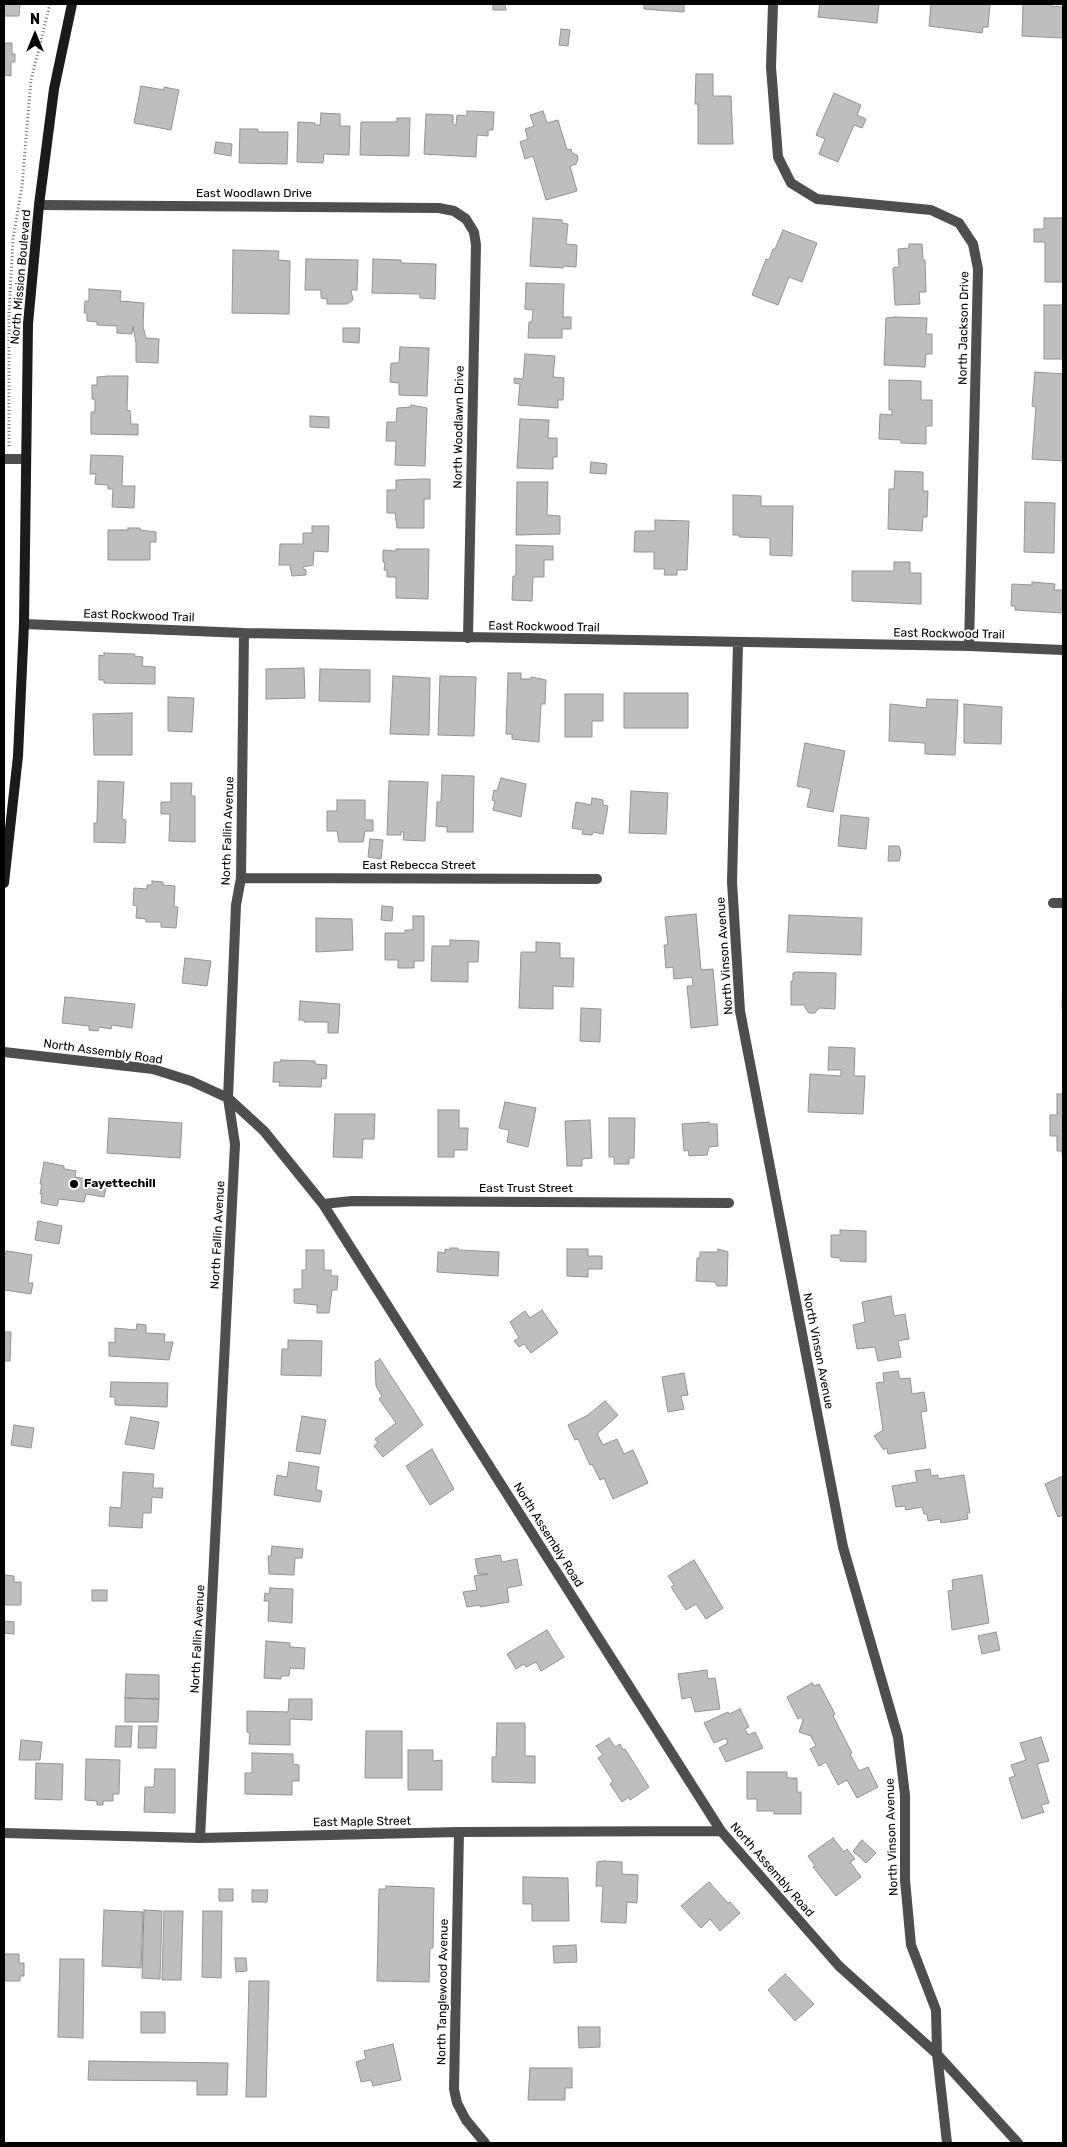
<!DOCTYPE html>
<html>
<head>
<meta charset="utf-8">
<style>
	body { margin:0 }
	#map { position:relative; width:1067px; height:2147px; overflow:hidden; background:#fff; font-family:Rubik,sans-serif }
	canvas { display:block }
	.frame { position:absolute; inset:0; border:5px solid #000; pointer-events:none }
	.north { position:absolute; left:10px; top:10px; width:50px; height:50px; -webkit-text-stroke:4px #fff; paint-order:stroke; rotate:0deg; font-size:14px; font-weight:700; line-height:20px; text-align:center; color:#000 }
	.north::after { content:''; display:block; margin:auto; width:18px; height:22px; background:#000; clip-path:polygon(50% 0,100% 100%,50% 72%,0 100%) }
</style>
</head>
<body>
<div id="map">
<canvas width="1067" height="2147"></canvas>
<div class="frame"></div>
<div class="north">N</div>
</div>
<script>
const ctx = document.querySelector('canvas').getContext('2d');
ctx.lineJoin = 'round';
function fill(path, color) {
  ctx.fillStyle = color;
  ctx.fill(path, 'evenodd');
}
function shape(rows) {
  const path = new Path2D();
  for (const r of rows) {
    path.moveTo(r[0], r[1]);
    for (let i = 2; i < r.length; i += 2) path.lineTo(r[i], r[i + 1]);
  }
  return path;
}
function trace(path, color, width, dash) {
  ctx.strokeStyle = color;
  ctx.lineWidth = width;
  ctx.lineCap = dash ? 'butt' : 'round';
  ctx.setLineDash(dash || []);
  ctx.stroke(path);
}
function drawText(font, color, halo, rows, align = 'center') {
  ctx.font = font + ' Rubik,sans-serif';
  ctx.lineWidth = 4;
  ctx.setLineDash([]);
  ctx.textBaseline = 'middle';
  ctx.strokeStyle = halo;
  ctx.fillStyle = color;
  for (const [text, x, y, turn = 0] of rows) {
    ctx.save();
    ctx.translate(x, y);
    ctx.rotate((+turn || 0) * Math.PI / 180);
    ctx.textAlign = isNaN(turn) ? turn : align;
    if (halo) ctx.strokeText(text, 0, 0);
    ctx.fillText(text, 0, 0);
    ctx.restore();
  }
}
const building = shape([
	[4,4,20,4,19,16,4,16,4,4],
	[493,4,505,4,506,10,493,10,493,4],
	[644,4,684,4,684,12,644,9,644,4],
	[820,4,879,4,877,23,818,17,820,4],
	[931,4,990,4,988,27,983,27,982,33,929,26,931,4],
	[1023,4,1050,4,1050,6,1063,7,1063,38,1022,36,1023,4],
	[561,29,570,30,568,46,559,45,561,29],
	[4,43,12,43,12,54,15,54,15,62,11,62,11,76,4,75,4,43],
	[696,74,713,74,713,96,731,96,733,144,698,144,698,104,695,104,696,74],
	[141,86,164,90,164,87,179,90,171,130,134,123,141,86],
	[834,93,861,105,857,115,866,119,862,128,854,125,838,162,819,154,825,139,816,135,834,93],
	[467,111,494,112,493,130,488,130,488,136,477,135,476,157,424,154,426,114,453,115,453,125,456,125,457,115,467,116,467,111],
	[543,111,547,123,558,120,567,150,571,149,572,153,577,155,578,159,576,164,570,166,577,191,546,200,533,156,525,159,520,142,528,139,525,129,534,126,530,115,543,111],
	[321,113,340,114,340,126,350,126,349,155,324,154,323,163,297,162,298,122,315,123,315,125,320,125,321,113],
	[397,118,410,118,409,156,360,155,361,122,397,122,397,118],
	[240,129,258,129,258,132,288,132,287,164,239,163,240,129],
	[216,142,232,144,231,156,214,153,216,142],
	[533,218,562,220,562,223,568,224,566,244,577,245,576,267,563,266,563,268,530,266,533,218],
	[1044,218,1063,218,1063,282,1045,282,1045,242,1034,242,1034,229,1044,229,1044,218],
	[783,230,817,243,802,282,789,277,778,305,752,295,766,259,769,260,773,249,775,249,783,230],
	[909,244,922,244,923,260,925,260,926,292,919,292,920,304,895,305,893,268,899,267,898,249,909,248,909,244],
	[233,250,279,251,278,260,290,261,289,314,232,313,233,250],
	[306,259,358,260,357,290,351,290,353,300,347,304,327,304,327,299,321,298,321,290,305,290,306,259],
	[373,259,401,260,401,263,436,264,435,299,420,298,420,294,372,293,373,259],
	[526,283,564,284,563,317,571,317,571,329,562,329,562,338,528,338,529,322,532,322,533,310,525,309,526,283],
	[89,289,121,291,120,301,144,303,143,326,146,338,159,339,158,363,136,362,136,343,133,326,132,334,117,333,117,326,97,325,97,322,87,321,87,313,84,313,85,301,89,301,89,289],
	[1044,305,1063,305,1063,359,1044,359,1044,305],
	[895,317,927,318,926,334,932,334,932,354,926,354,925,367,884,365,886,318,895,317],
	[343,328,360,328,359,343,343,342,343,328],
	[400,347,429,348,427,396,399,395,399,383,390,382,391,363,399,363,400,347],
	[525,354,555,356,553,377,564,378,563,400,558,400,558,408,518,405,520,384,514,383,514,378,523,379,525,354],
	[1035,372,1063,374,1063,461,1032,459,1036,407,1032,406,1035,372],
	[108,376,128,376,127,410,130,411,131,424,138,424,138,435,91,434,91,412,95,412,95,399,92,399,92,385,97,385,97,377,108,376],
	[889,380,921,381,921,400,932,400,932,426,926,426,926,444,901,443,901,440,879,439,880,414,892,415,892,410,889,410,889,380],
	[411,405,427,408,425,466,395,465,396,441,386,441,387,422,396,422,397,408,411,407,411,405],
	[310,416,329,417,329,428,310,427,310,416],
	[520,419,549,420,548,438,557,438,557,457,553,457,553,469,517,468,520,419],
	[91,455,123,456,122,486,135,486,134,508,112,507,113,489,108,489,108,485,95,484,96,474,90,474,91,455],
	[591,462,607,464,606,474,590,473,591,462],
	[895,471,923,472,923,491,928,491,927,517,923,517,922,531,888,529,889,489,894,489,895,471],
	[422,479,430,479,430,499,424,499,424,528,397,528,395,513,387,513,387,490,396,490,396,480,422,479],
	[517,482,548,482,547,515,560,516,560,534,516,535,517,482],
	[733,495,761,496,761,506,793,506,792,556,770,555,770,538,739,537,740,535,733,535,733,495],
	[1025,502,1055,503,1054,553,1024,552,1025,502],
	[655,520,689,521,687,570,677,570,677,575,664,575,665,569,654,569,654,552,634,552,635,531,655,531,655,520],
	[312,526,329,526,328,552,314,551,313,565,303,567,303,569,306,570,306,575,292,576,290,565,279,565,280,544,303,544,303,533,312,533,312,526],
	[128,528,140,528,140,530,156,532,156,542,150,542,150,560,108,560,108,530,128,530,128,528],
	[516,545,553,546,553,560,544,560,544,577,533,577,532,601,512,600,513,576,516,576,516,545],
	[396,549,429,549,428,599,396,598,396,577,387,577,387,570,384,570,385,562,383,562,383,550,396,551,396,549],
	[894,562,910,562,910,573,921,573,921,604,852,601,852,571,894,571,894,562],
	[1032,582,1055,584,1054,590,1063,590,1063,613,1015,610,1015,606,1011,606,1012,584,1032,585,1032,582],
	[104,653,135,654,134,656,143,657,142,666,155,667,155,684,104,683,104,680,99,680,99,655,104,656,104,653],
	[304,668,305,698,266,699,266,669,304,668],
	[320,669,370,670,370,702,319,701,320,669],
	[508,673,521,673,521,679,531,679,531,677,546,680,545,704,541,704,539,742,512,739,512,734,506,734,508,673],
	[393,676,430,678,429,735,390,734,393,676],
	[440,676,476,677,474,736,438,735,440,676],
	[624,693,688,693,688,728,624,728,624,693],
	[565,694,603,694,603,721,592,721,592,737,565,737,565,694],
	[168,697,194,698,192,732,168,731,168,697],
	[927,699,958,700,955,755,925,754,925,743,889,741,890,704,926,708,927,699],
	[964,704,1002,707,1001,744,964,743,964,704],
	[132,713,132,755,94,755,93,714,132,713],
	[805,743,845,751,833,812,807,807,811,789,797,786,805,743],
	[442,775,474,776,473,832,447,832,447,827,436,826,437,802,441,802,442,775],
	[501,778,526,784,521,817,493,810,495,801,492,800,494,790,497,791,501,778],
	[98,781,124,782,122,819,126,820,125,843,94,842,94,823,97,823,98,781],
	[389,781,428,782,425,841,403,840,404,832,401,832,401,835,387,835,389,781],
	[171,783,192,783,191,796,195,796,195,842,169,841,170,814,161,814,161,802,171,802,171,783],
	[631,791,668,793,666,834,629,833,631,791],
	[592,798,603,800,603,805,608,806,603,834,593,832,592,835,582,834,583,830,572,828,576,802,591,805,592,798],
	[337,800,365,800,365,820,373,820,373,831,365,831,363,842,339,842,337,831,327,831,327,811,337,811,337,800],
	[841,815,869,818,866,849,838,846,841,815],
	[370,839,383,840,381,859,368,857,370,839],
	[889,846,899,846,901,853,899,861,888,861,889,846],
	[152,881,163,882,163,885,175,886,174,907,178,907,176,928,161,927,161,922,146,922,146,919,136,918,137,906,133,905,134,888,147,889,147,885,152,885,152,881],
	[382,906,393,907,392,921,381,920,382,906],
	[696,914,701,970,713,969,718,1025,691,1028,687,986,693,986,692,977,674,979,673,967,666,968,664,945,668,945,665,917,696,914],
	[789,915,862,918,861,955,787,952,789,915],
	[413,916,424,916,424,961,414,961,414,968,398,968,398,960,385,960,385,933,405,933,405,930,413,930,413,916],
	[316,918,352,919,353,950,316,952,316,918],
	[450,940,479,941,478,962,468,962,468,982,431,981,432,946,450,946,450,940],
	[536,942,560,943,560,958,574,958,573,987,553,986,553,1009,519,1008,521,952,536,952,536,942],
	[185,958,211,961,207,986,182,983,185,958],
	[1063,962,1063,1009,1062,1009,1063,962],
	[798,972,836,973,835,1009,819,1008,815,1013,809,1013,805,1008,805,1005,791,1005,791,981,793,981,793,973,798,972],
	[65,997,135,1004,132,1028,112,1025,111,1029,99,1027,98,1031,89,1030,89,1026,62,1023,65,997],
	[300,1001,340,1004,338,1033,328,1033,328,1022,304,1022,304,1020,299,1020,300,1001],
	[581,1008,601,1009,600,1042,580,1041,581,1008],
	[829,1047,855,1048,854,1076,865,1076,863,1114,808,1112,810,1074,841,1076,841,1070,828,1070,829,1047],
	[281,1060,315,1061,315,1064,327,1065,326,1079,322,1078,321,1087,279,1086,280,1082,273,1082,274,1062,281,1062,281,1060],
	[1057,1094,1063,1094,1063,1166,1062,1151,1057,1151,1057,1136,1050,1136,1050,1115,1057,1115,1057,1094],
	[505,1102,536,1108,528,1147,507,1142,509,1130,499,1128,505,1102],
	[438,1110,459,1110,459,1128,468,1128,467,1150,454,1150,454,1157,438,1157,438,1110],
	[335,1114,375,1114,374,1139,363,1139,362,1158,333,1157,335,1114],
	[109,1118,182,1123,180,1158,107,1153,109,1118],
	[609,1118,635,1118,634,1158,629,1158,629,1164,614,1164,614,1157,609,1157,609,1118],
	[590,1120,592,1158,582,1159,582,1166,567,1166,565,1121,590,1120],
	[709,1122,709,1124,717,1124,718,1146,709,1147,707,1155,689,1156,688,1150,684,1151,682,1124,709,1122],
	[44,1162,64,1166,64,1169,76,1171,75,1177,107,1183,104,1197,86,1194,84,1202,59,1199,57,1206,41,1203,42,1194,40,1194,42,1184,40,1184,44,1162],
	[38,1221,62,1226,59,1244,35,1240,38,1221],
	[840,1230,866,1231,866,1262,840,1261,840,1258,831,1257,831,1235,840,1235,840,1230],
	[450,1248,458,1248,458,1250,499,1252,498,1276,437,1272,438,1252,445,1253,445,1249,450,1250,450,1248],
	[567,1249,588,1249,588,1256,602,1256,602,1269,588,1269,588,1277,567,1276,567,1249],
	[718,1249,728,1252,727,1286,717,1286,715,1282,696,1281,697,1258,700,1258,700,1252,718,1252,718,1249],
	[306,1250,324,1250,324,1270,331,1270,331,1276,338,1276,337,1290,332,1290,329,1313,317,1313,317,1305,294,1303,294,1289,302,1289,302,1270,306,1270,306,1250],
	[7,1251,32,1255,28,1283,33,1283,31,1294,4,1290,4,1256,7,1251],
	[891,1296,894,1316,905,1314,909,1339,898,1341,901,1357,878,1361,875,1347,857,1349,853,1325,865,1322,862,1302,891,1296],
	[542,1310,558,1333,531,1353,524,1344,519,1347,514,1341,519,1338,510,1322,525,1311,530,1318,542,1310],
	[137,1324,146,1325,146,1333,165,1334,164,1342,173,1342,169,1360,109,1356,109,1342,115,1343,115,1328,136,1330,137,1324],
	[4,1332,11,1332,10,1361,4,1361,4,1332],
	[288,1340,322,1341,321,1376,281,1375,282,1349,288,1349,288,1340],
	[380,1359,423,1425,383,1457,374,1446,378,1443,375,1439,396,1423,379,1399,382,1396,376,1386,375,1362,380,1359],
	[898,1371,900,1379,910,1378,912,1394,924,1392,927,1411,921,1412,926,1448,888,1454,887,1448,884,1450,874,1436,883,1430,876,1383,884,1382,883,1373,898,1371],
	[684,1373,688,1395,681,1396,684,1409,668,1412,662,1377,684,1373],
	[111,1382,168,1383,167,1407,115,1405,115,1397,110,1397,111,1382],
	[605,1401,618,1415,597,1434,603,1445,617,1439,624,1454,633,1450,648,1483,613,1499,604,1478,600,1480,592,1464,590,1465,578,1439,575,1440,568,1425,588,1415,605,1401],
	[302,1416,326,1420,320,1454,296,1451,302,1416],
	[131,1417,159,1422,154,1449,125,1444,131,1417],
	[14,1425,34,1428,31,1448,11,1445,14,1425],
	[432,1449,454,1489,430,1505,406,1466,432,1449],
	[289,1462,319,1467,316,1490,322,1491,320,1502,274,1495,277,1475,287,1477,289,1462],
	[930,1469,931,1476,938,1475,938,1479,964,1475,970,1513,967,1513,968,1519,941,1523,940,1519,928,1521,927,1514,924,1514,922,1507,906,1510,905,1506,896,1507,892,1486,917,1482,915,1471,930,1469],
	[123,1472,154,1474,153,1488,163,1488,162,1498,152,1497,151,1513,143,1513,142,1528,109,1526,110,1507,121,1508,123,1472],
	[1063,1476,1063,1515,1058,1517,1045,1484,1063,1476],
	[272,1546,303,1549,302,1558,295,1558,294,1575,269,1574,268,1556,271,1556,272,1546],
	[500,1555,502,1562,517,1559,522,1585,507,1588,509,1602,480,1607,480,1605,467,1607,463,1592,477,1590,474,1576,488,1574,478,1574,475,1559,500,1555],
	[694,1560,723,1608,706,1619,696,1604,686,1610,671,1587,674,1585,668,1576,694,1560],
	[4,1575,14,1576,14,1582,21,1582,21,1605,4,1605,4,1575],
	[982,1575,989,1623,952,1630,948,1591,953,1590,952,1580,982,1575],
	[270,1588,293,1589,292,1623,268,1621,269,1601,264,1601,265,1593,269,1594,270,1588],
	[92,1590,107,1590,107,1601,92,1601,92,1590],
	[4,1621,14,1622,14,1634,4,1633,4,1621],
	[547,1630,564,1657,541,1671,536,1662,526,1667,524,1664,516,1669,507,1654,547,1630],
	[996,1632,1000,1650,982,1654,978,1636,996,1632],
	[266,1641,290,1643,290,1647,305,1648,304,1669,290,1668,289,1676,281,1676,281,1679,264,1678,266,1641],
	[707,1670,708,1679,715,1678,720,1709,695,1712,691,1697,682,1699,678,1674,707,1670],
	[126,1674,159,1675,159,1699,125,1698,126,1674],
	[812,1683,814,1686,819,1684,835,1714,833,1716,852,1753,850,1754,859,1771,868,1767,878,1787,857,1798,847,1780,838,1785,826,1762,819,1766,810,1749,816,1746,811,1736,799,1732,803,1720,801,1717,798,1719,787,1697,812,1683],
	[125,1698,159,1699,158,1722,125,1722,125,1698],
	[289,1699,312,1699,312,1720,290,1719,290,1745,249,1744,250,1733,247,1732,247,1711,288,1712,289,1699],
	[740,1709,749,1727,745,1729,748,1735,755,1732,763,1748,726,1762,719,1748,728,1743,726,1738,714,1743,704,1723,728,1712,729,1714,740,1709],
	[497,1723,525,1723,525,1756,535,1756,535,1783,492,1782,492,1757,496,1757,497,1723],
	[116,1726,132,1726,131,1747,115,1747,116,1726],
	[139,1726,157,1726,156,1748,138,1748,139,1726],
	[366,1731,402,1731,402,1778,365,1778,366,1731],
	[1041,1737,1049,1761,1037,1764,1049,1803,1041,1805,1044,1812,1022,1819,1009,1778,1015,1776,1011,1765,1026,1760,1020,1743,1041,1737],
	[609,1738,615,1747,620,1744,623,1750,625,1749,649,1787,630,1800,629,1797,622,1802,610,1784,613,1781,598,1758,603,1755,596,1746,609,1738],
	[21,1740,42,1742,40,1760,19,1760,21,1740],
	[408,1750,433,1750,433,1761,442,1760,442,1790,408,1790,408,1750],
	[252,1753,293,1754,293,1764,299,1765,299,1781,292,1781,292,1795,245,1794,245,1773,252,1773,252,1753],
	[86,1759,120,1760,119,1794,113,1794,113,1801,103,1801,103,1805,97,1805,97,1801,85,1800,86,1759],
	[36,1763,63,1764,62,1800,35,1799,36,1763],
	[155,1769,175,1769,175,1813,144,1812,145,1787,154,1787,155,1769],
	[747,1772,787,1772,787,1778,797,1778,797,1792,801,1792,801,1814,774,1814,774,1811,757,1811,757,1799,747,1799,747,1772],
	[833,1838,844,1852,847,1849,855,1859,850,1862,861,1877,836,1896,813,1867,815,1866,808,1856,833,1838],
	[862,1840,876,1853,866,1863,853,1851,862,1840],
	[604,1861,622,1862,622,1874,638,1875,637,1903,627,1902,626,1923,601,1922,603,1886,596,1886,597,1862,604,1861],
	[523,1877,568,1878,569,1921,532,1921,532,1904,523,1904,523,1877],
	[709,1882,728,1903,730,1902,740,1913,720,1931,710,1919,701,1928,681,1906,709,1882],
	[386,1886,434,1888,433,1948,430,1948,429,1982,377,1981,379,1889,386,1889,386,1886],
	[219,1889,233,1889,233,1901,219,1901,219,1889],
	[252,1890,268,1890,267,1902,252,1902,252,1890],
	[104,1910,143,1912,141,1968,102,1966,104,1910],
	[144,1910,162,1911,160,1979,142,1978,144,1910],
	[164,1911,183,1911,181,1980,162,1980,164,1911],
	[203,1911,222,1911,221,1978,202,1977,203,1911],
	[576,1945,577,1962,554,1963,553,1946,576,1945],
	[4,1954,19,1954,19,1963,24,1963,24,1976,20,1976,20,1981,4,1981,4,1954],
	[235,1958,246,1958,247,1971,236,1972,235,1958],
	[60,1959,84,1959,83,2038,58,2037,60,1959],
	[785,1974,814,2004,795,2021,768,1990,785,1974],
	[249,1981,269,1981,266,2097,246,2097,249,1981],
	[141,2012,165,2012,165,2033,141,2033,141,2012],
	[578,2027,600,2027,600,2047,579,2048,578,2027],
	[393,2044,401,2080,373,2086,371,2080,361,2082,356,2062,366,2059,364,2051,393,2044],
	[89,2061,228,2063,227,2095,197,2095,197,2081,88,2080,89,2061],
	[530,2068,572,2068,572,2088,565,2088,565,2100,528,2100,530,2068]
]);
const path = shape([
	[9,446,9,315,13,239,22,186,31,80,50,4]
]);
const street = shape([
	[773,4,771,67,778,157,791,183,817,199,931,210,959,223,973,244,978,269,969,646],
	[39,205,439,208,454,211,466,219,474,232,476,245,468,638],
	[4,459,26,459],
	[24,624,244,633,969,646,1063,650],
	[738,643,732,882,740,1011,843,1547,898,1737,905,1795,905,1880,911,1945,936,2010,937,2054,947,2143],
	[241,878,597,879],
	[1053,903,1063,903],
	[4,1052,153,1069,191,1081,228,1098,264,1131,323,1204,721,1831,839,1966,937,2054,1018,2143],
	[323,1204,352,1201,729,1203],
	[459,1832,454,2089,457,2103,466,2120,485,2143],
	[4,1833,200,1838,459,1832,721,1831],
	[200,1838,235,1144,228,1098,236,905,241,878,244,633]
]);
const secondary = shape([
	[4,883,18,756,24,624,28,324,39,205,54,89,72,4]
]);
const markers = [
	[74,1184,5,"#000"]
];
const streetNames = [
	["East Woodlawn Drive",254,194],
	["North Mission Boulevard",21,277,-85],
	["North Jackson Drive",964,328,-89],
	["North Woodlawn Drive",459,427,-89],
	["East Rockwood Trail",139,616,2],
	["East Rockwood Trail",544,627,1],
	["East Rockwood Trail",949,634,1],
	["North Fallin Avenue",228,831,-88],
	["East Rebecca Street",419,866],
	["North Vinson Avenue",725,956,-94],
	["North Assembly Road",103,1052,8],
	["East Trust Street",526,1189],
	["North Fallin Avenue",218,1235,-87],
	["North Vinson Avenue",818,1351,79],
	["North Assembly Road",548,1535,58],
	["North Fallin Avenue",198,1639,-87],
	["East Maple Street",362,1822,-1],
	["North Vinson Avenue",892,1837,-92],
	["North Assembly Road",772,1870,49],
	["North Tanglewood Avenue",443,1992,-89]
];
const poiNames = [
	["Fayettechill",84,1184]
];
fill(building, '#bebebe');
trace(building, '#929292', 1);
trace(path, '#707070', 3, [1, 2.5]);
trace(street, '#4e4e4e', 10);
trace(secondary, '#1b1b1b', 10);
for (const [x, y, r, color] of markers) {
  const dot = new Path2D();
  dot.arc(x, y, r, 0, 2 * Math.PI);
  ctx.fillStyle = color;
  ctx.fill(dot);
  trace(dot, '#fff', 2);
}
drawText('12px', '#000', '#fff', streetNames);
drawText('bold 12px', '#000', '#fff', poiNames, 'left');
</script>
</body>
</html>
